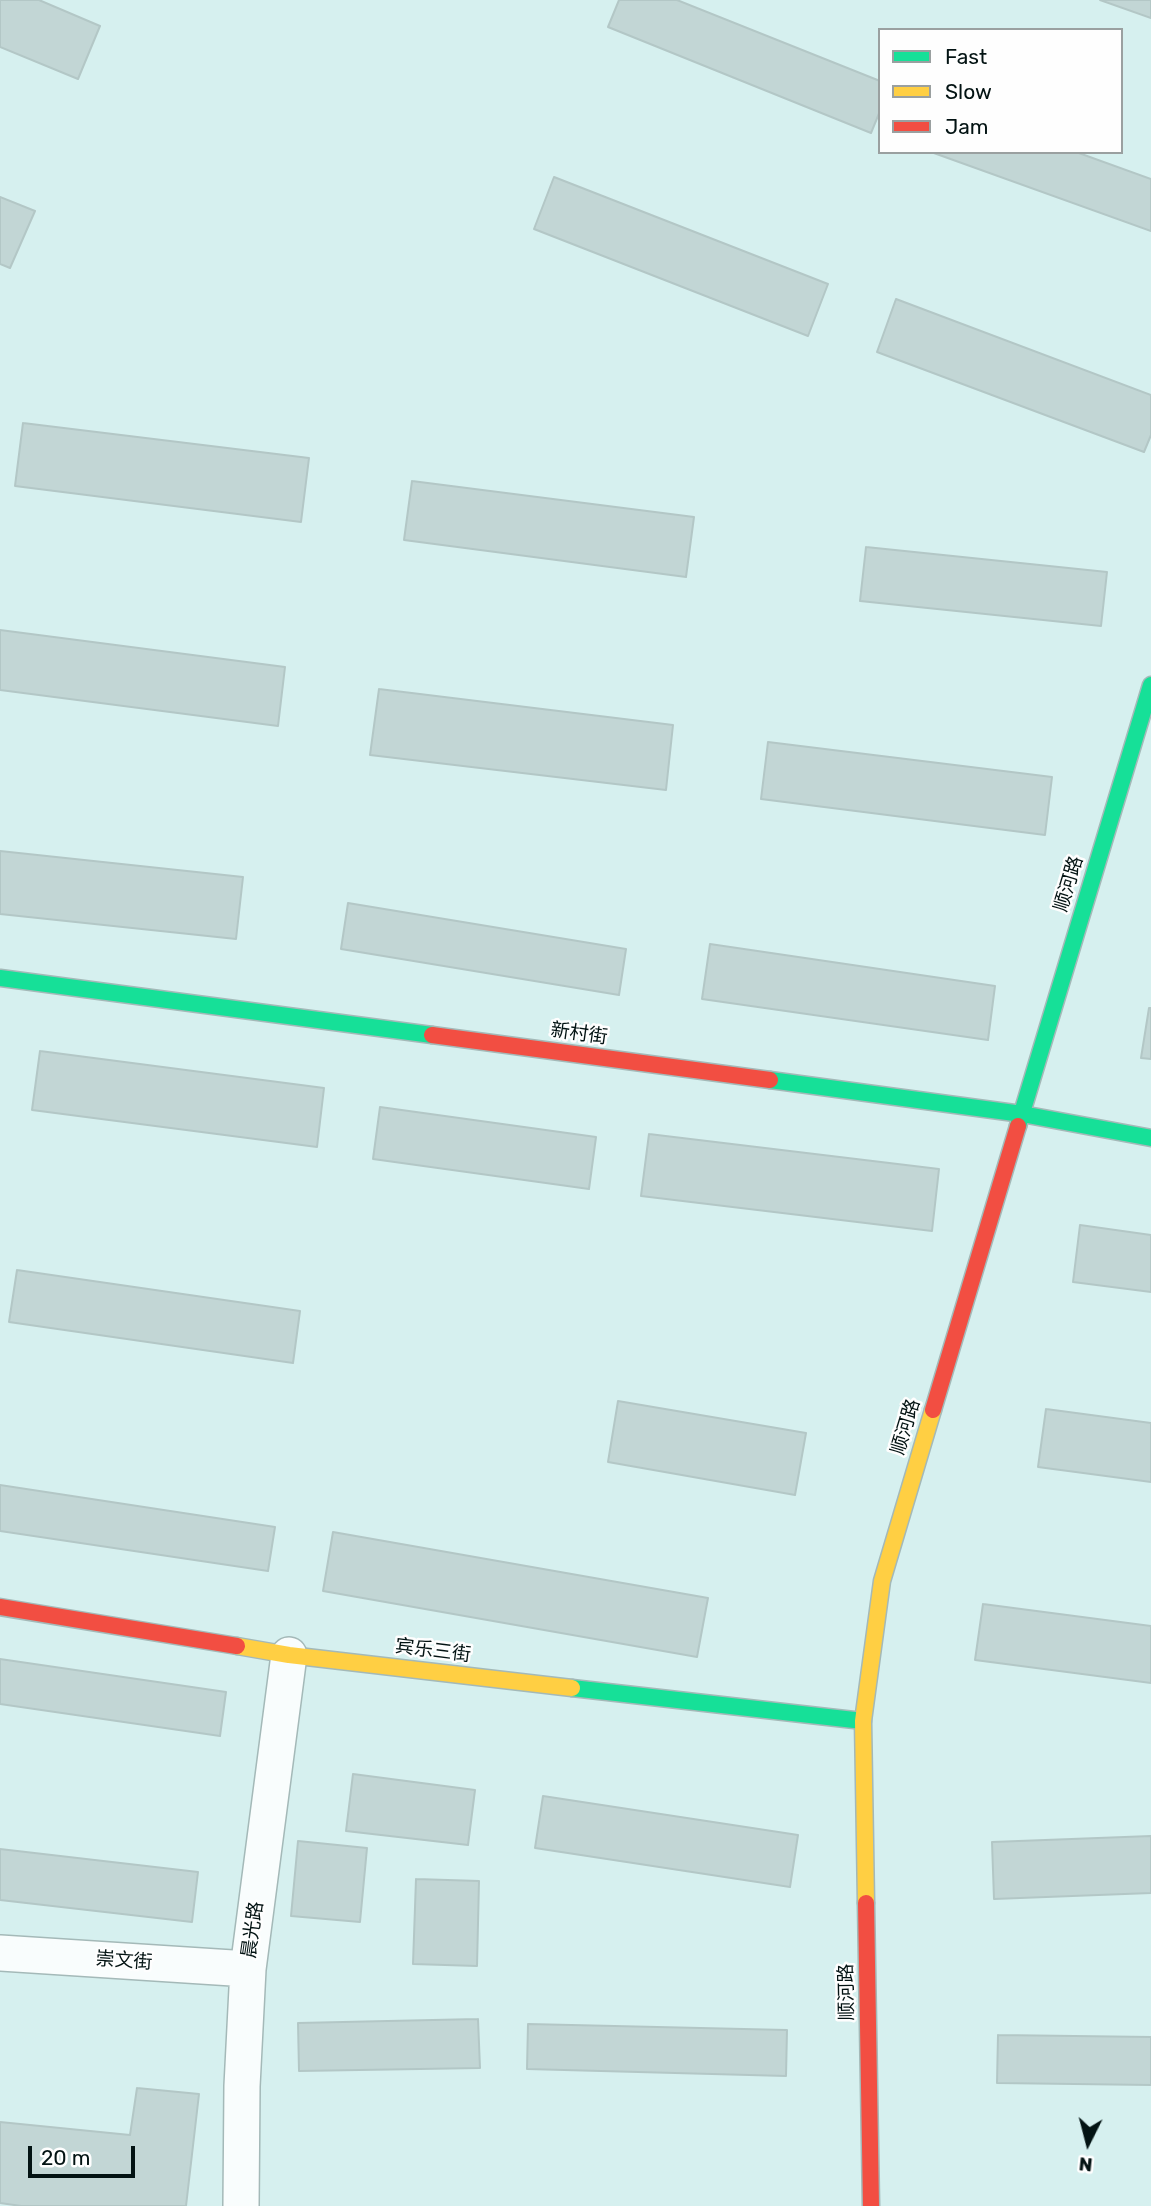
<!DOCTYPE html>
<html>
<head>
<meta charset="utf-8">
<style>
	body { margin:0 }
	#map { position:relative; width:1151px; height:2206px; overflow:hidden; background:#d6f0ef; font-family:Rubik,sans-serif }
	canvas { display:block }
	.legend { position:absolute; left:878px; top:28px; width:245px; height:126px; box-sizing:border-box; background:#fefefe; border:2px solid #9aa0a0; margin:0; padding:9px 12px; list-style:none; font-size:21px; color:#031313 }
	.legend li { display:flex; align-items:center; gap:14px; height:35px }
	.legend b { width:35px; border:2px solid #9aa0a0 }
	.north { position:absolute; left:1053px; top:2108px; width:70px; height:70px; -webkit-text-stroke:5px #fefefe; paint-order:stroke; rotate:186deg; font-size:19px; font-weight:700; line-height:28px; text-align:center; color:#031313 }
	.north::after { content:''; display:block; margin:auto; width:24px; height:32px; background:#031313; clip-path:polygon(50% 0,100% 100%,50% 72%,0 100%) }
	.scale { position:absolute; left:28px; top:2146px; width:107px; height:32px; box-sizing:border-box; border:4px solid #031313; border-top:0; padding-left:9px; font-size:21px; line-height:24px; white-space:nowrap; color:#031313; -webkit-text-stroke:5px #fefefe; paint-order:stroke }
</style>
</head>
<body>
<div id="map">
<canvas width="1151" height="2206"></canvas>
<ul class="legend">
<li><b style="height:9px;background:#16e098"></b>Fast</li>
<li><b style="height:9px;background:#ffcf43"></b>Slow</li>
<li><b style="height:9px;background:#f24e42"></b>Jam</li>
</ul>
<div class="north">N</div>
<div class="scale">20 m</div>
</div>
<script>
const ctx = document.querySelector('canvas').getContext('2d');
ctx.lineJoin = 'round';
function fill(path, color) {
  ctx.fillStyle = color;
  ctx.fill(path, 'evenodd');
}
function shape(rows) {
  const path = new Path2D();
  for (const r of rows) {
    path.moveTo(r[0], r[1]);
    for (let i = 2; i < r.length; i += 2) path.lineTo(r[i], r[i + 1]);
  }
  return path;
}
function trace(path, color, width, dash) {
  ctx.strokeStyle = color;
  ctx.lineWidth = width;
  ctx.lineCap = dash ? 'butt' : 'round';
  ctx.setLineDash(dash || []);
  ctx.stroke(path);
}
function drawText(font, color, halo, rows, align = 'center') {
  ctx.font = font + ' Rubik,"Noto Sans SC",sans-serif';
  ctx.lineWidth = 5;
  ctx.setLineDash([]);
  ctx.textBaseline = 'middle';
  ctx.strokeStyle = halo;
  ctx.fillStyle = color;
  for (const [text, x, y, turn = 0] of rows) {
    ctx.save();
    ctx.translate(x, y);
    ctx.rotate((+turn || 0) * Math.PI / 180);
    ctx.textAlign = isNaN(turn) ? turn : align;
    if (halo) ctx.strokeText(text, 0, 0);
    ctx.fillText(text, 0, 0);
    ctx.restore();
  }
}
const building = shape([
	[0,0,39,0,100,26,78,79,0,47,0,0],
	[619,0,677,0,880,81,880,111,871,133,608,27,619,0],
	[1100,0,1151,0,1151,18,1100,0],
	[931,152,1076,152,1151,179,1151,231,931,152],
	[554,177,828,284,808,336,534,229,554,177],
	[0,197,35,211,10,268,0,264,0,197],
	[896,299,1151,395,1151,435,1144,452,877,352,896,299],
	[23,423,309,458,301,522,15,486,23,423],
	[412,481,694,517,686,577,404,540,412,481],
	[866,547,1107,572,1101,626,860,601,866,547],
	[0,630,285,667,278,726,0,690,0,630],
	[379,689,673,725,666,790,370,755,379,689],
	[768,742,1052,777,1045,835,761,799,768,742],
	[0,851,243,877,236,939,0,914,0,851],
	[348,903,626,949,619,995,341,949,348,903],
	[710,944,995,986,988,1040,702,999,710,944],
	[1149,1008,1151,1008,1151,1059,1141,1058,1149,1008],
	[40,1051,324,1088,317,1147,32,1110,40,1051],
	[380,1107,596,1137,589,1189,373,1159,380,1107],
	[649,1134,939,1169,932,1231,641,1196,649,1134],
	[1080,1225,1151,1235,1151,1292,1073,1282,1080,1225],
	[17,1270,300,1311,293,1363,9,1322,17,1270],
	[618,1401,806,1433,795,1495,608,1462,618,1401],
	[1046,1409,1151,1423,1151,1482,1038,1467,1046,1409],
	[0,1485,275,1527,268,1571,0,1531,0,1485],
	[333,1532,708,1598,697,1657,323,1591,333,1532],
	[983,1604,1151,1626,1151,1683,975,1660,983,1604],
	[0,1659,226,1692,220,1736,0,1704,0,1659],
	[353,1774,475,1790,468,1845,346,1831,353,1774],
	[543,1796,798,1835,790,1887,535,1848,543,1796],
	[1151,1836,1151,1893,994,1899,992,1842,1151,1836],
	[298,1841,367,1848,360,1922,291,1916,298,1841],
	[0,1849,198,1872,192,1922,0,1900,0,1849],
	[416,1879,479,1881,477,1966,413,1964,416,1879],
	[478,2019,480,2068,299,2071,298,2023,478,2019],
	[528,2024,787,2030,786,2076,527,2069,528,2024],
	[998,2035,1151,2037,1151,2085,997,2083,998,2035],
	[137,2088,199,2094,186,2206,21,2206,0,2203,0,2122,130,2135,137,2088]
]);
const street = shape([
	[0,1953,248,1969],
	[241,2206,242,2086,248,1969,289,1655]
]);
const fast = shape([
	[0,978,432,1035],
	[770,1080,1022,1114,1151,1138],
	[1018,1126,1151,685],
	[572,1688,863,1721]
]);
const slow = shape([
	[237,1646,289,1655,572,1688],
	[866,1903,863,1721,882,1581,933,1410]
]);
const jam = shape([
	[432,1035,770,1080],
	[933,1410,1018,1126],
	[0,1607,237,1646],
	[866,1903,871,2206]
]);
const streetNames = [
	["顺河路",1069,884,-73],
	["新村街",579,1034,8],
	["顺河路",906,1427,-73],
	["宾乐三街",433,1651,7],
	["晨光路",253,1930,-82],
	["崇文街",124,1961,4],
	["顺河路",847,1992,-91]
];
fill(building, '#c2d6d5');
trace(building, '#b3c7c6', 2);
trace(street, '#a4b9b8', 38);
trace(fast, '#a4b9b8', 19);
trace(slow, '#a4b9b8', 19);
trace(jam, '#a4b9b8', 19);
trace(street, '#f9fdfd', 35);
trace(fast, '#16e098', 16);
trace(slow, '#ffcf43', 16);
trace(jam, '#f24e42', 16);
drawText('19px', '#031313', '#fefefe', streetNames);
</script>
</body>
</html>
